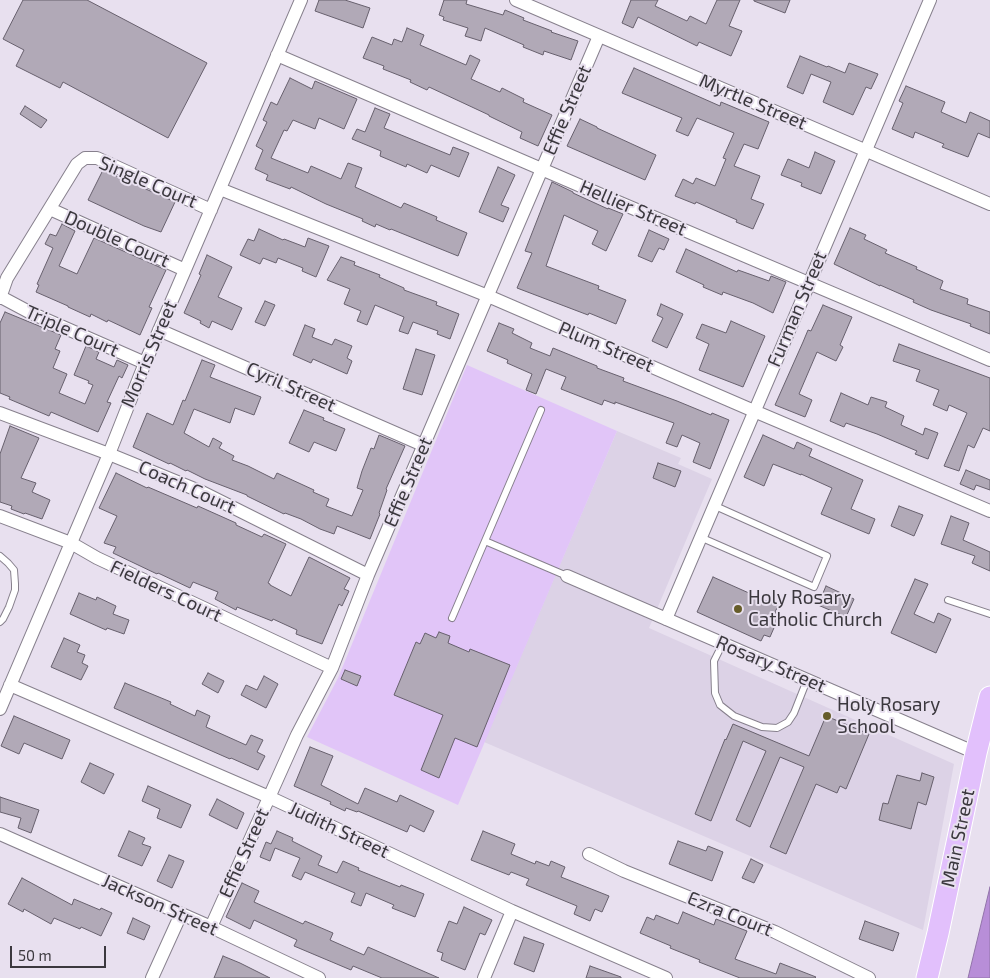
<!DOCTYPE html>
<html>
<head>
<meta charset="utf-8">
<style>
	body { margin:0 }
	#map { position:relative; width:990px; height:978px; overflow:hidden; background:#e8e0ef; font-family:"Exo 2",sans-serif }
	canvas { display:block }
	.scale { position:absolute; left:10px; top:946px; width:96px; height:22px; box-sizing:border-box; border:2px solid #3b383e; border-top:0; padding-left:6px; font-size:15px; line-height:18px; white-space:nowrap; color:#3b383e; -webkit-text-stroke:4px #e8e0ef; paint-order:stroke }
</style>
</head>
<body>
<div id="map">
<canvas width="990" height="978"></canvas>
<div class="scale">50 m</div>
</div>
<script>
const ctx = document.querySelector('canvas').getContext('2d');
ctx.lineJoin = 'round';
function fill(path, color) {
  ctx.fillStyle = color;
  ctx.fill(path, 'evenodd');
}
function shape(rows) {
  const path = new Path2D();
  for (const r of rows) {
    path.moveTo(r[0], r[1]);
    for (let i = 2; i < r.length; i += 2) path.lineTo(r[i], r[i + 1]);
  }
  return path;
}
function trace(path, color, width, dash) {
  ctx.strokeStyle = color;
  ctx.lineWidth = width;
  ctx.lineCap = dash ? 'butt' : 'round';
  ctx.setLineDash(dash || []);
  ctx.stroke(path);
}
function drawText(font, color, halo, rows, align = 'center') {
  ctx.font = font + ' "Exo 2",sans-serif';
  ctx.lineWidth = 4;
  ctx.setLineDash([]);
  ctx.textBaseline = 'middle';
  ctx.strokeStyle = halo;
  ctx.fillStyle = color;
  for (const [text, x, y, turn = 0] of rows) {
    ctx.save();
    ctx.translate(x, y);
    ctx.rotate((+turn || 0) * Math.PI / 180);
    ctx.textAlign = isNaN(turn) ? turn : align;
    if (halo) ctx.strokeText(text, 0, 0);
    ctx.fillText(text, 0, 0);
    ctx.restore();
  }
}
const built = shape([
	[617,431,681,458,678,464,712,479,649,628,954,764,923,930,484,742]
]);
const green = shape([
	[467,365,617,431,458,805,307,737,338,678]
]);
const water = shape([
	[990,887,990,978,968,978,990,887]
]);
const building = shape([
	[23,0,87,0,207,63,168,138,63,82,60,88,16,66,24,50,3,39,23,0],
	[319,0,345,0,370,8,363,28,315,11,319,0],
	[444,0,467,0,466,4,503,15,505,10,524,18,523,20,552,31,551,32,578,41,571,60,544,51,543,55,523,47,524,45,485,28,481,41,465,36,468,28,443,20,444,17,439,15,444,0],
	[631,0,658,0,655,6,687,21,690,16,706,24,717,0,740,0,729,26,742,31,731,56,699,42,697,46,638,17,633,28,622,23,631,0],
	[754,0,790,0,785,13,754,1,754,0],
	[407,28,424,35,420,45,466,65,470,55,480,60,471,79,500,92,502,88,524,99,523,102,552,115,538,146,520,138,522,132,489,116,489,115,429,87,427,90,410,82,411,80,383,69,384,66,363,58,372,37,392,45,394,39,402,42,407,28],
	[800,56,827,67,828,66,845,73,849,63,878,74,871,89,866,87,853,115,823,102,831,82,811,74,803,94,787,87,800,56],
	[634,68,720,106,721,102,769,122,758,149,744,144,734,166,760,176,751,199,764,204,753,229,736,222,737,220,696,202,695,204,675,196,683,179,693,184,696,178,715,186,726,159,723,158,734,133,697,118,688,136,676,131,682,118,622,93,634,68],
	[290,78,312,89,315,81,357,99,344,129,319,118,315,129,293,120,287,131,284,130,271,158,308,173,311,166,341,179,348,163,362,168,355,187,401,208,404,203,437,217,436,220,467,233,458,256,391,229,390,230,376,224,375,227,362,221,363,219,326,204,291,187,290,189,266,180,268,175,255,169,263,150,256,146,267,122,263,120,271,102,277,105,290,78],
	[906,86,945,102,941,112,966,123,970,112,990,121,990,138,978,133,968,157,942,147,944,144,915,132,913,138,892,129,903,103,899,101,906,86],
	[25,106,47,120,41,128,20,114,25,106],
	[375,108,390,114,384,128,450,155,453,147,469,153,459,177,431,165,427,173,407,164,406,167,380,156,381,151,352,139,357,129,365,132,375,108],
	[580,119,597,127,597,128,656,155,645,180,567,146,580,119],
	[815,152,835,161,821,194,801,186,802,183,781,175,788,159,809,168,815,152],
	[498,167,515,175,501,205,509,208,503,222,479,212,498,167],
	[103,170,175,202,161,232,144,226,88,200,103,170],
	[552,182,573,192,573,193,608,209,608,208,623,214,606,251,592,244,598,231,564,215,546,266,599,286,598,289,626,300,616,324,589,313,588,315,517,288,532,253,525,251,552,182],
	[62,224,75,231,59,266,77,274,94,238,166,270,149,307,152,308,140,335,108,320,107,322,91,314,90,317,68,307,68,306,36,292,39,285,37,284,53,248,45,244,50,234,56,236,62,224],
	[850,228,866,235,864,239,887,250,885,253,917,267,916,269,943,281,940,289,968,299,967,304,990,312,990,334,970,326,971,324,931,310,913,302,914,300,880,285,880,286,834,264,850,228],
	[259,229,283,240,284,239,305,247,308,238,329,246,316,277,302,271,303,268,278,258,276,263,263,258,260,264,240,255,248,239,254,241,259,229],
	[649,230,669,239,664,250,659,248,652,262,638,256,649,230],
	[686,249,737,272,738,270,769,281,771,276,786,282,773,313,753,303,723,292,722,295,703,287,704,285,676,272,686,249],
	[207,255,232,267,218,297,242,308,232,330,212,321,209,328,200,323,201,321,184,313,201,275,199,274,207,255],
	[341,257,355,262,354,265,380,275,379,277,404,288,404,290,437,302,436,305,459,314,450,339,437,334,438,331,413,322,408,334,399,331,404,317,375,305,367,325,357,321,361,311,344,304,350,289,327,280,341,257],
	[265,301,275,305,265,326,255,322,265,301],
	[661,304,683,314,667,348,652,341,663,318,657,315,661,304],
	[823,305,852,317,840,345,843,347,836,361,817,352,799,394,812,400,805,417,775,405,803,342,808,330,811,331,823,305],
	[5,312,61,335,55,349,60,351,53,368,67,374,59,393,85,404,93,385,88,383,89,381,74,375,86,346,99,352,96,359,114,367,117,360,128,365,122,378,119,376,107,402,111,403,98,432,51,412,49,416,9,399,10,397,0,393,0,323,5,312],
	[731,321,765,336,743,387,699,370,709,344,696,338,702,324,726,333,731,321],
	[499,323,514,329,512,333,532,343,530,348,550,356,553,348,597,366,597,368,624,378,623,381,677,401,711,415,712,413,729,420,710,469,693,462,700,443,682,435,677,447,666,443,674,423,615,402,615,404,604,400,602,405,561,389,566,377,546,369,536,394,526,390,532,374,507,363,508,360,487,351,499,323],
	[305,325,315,329,312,337,332,345,335,339,352,346,347,358,352,361,347,374,313,359,311,363,293,355,305,325],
	[899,344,990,378,990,431,983,428,974,448,968,445,959,471,944,466,967,413,949,405,947,411,933,405,939,390,916,381,920,370,893,361,899,344],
	[416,349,435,355,422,395,403,389,416,349],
	[202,360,215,365,210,377,261,397,254,415,235,408,230,423,194,409,184,433,209,447,213,438,222,443,219,448,234,456,232,460,248,466,274,479,277,473,314,490,313,492,329,499,326,506,352,516,363,490,357,488,362,471,371,448,374,449,379,435,405,446,386,489,387,490,379,513,380,514,370,539,337,526,334,534,320,529,301,519,285,513,284,514,247,496,247,495,205,479,187,470,186,471,170,463,169,464,133,447,147,413,173,425,183,400,185,401,202,360],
	[841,393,868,405,871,397,887,402,885,407,904,416,901,425,923,435,925,428,938,433,928,459,915,454,917,451,877,434,846,423,844,427,830,421,841,393],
	[304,410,324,418,323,420,345,429,336,451,314,442,309,452,289,443,304,410],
	[10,426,39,438,21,478,36,483,32,492,50,500,42,519,25,513,24,514,11,509,12,506,0,502,0,454,10,426],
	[763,435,794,449,797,442,812,449,809,456,863,480,851,509,875,519,869,534,821,514,832,488,801,474,801,475,773,464,764,486,744,477,763,435],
	[658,463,681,471,675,487,653,478,658,463],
	[966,470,990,480,990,490,976,485,974,490,960,484,966,470],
	[116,473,147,488,148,487,197,508,198,506,236,523,236,525,262,537,264,534,286,544,268,583,270,584,270,585,291,596,309,557,350,578,344,589,349,591,342,606,339,604,322,644,296,634,297,630,273,619,272,621,237,607,236,610,215,599,218,592,193,582,190,588,158,573,157,574,113,553,116,547,104,543,117,516,99,508,116,473],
	[899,506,923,515,914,536,891,526,899,506],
	[951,516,969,523,963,540,990,552,990,571,972,563,975,556,941,544,951,516],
	[713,577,778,606,775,612,780,614,770,637,764,635,761,641,697,612,713,577],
	[915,579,928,584,914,614,934,623,938,613,951,619,936,653,891,633,915,579],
	[826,586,854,599,846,617,818,605,826,586],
	[79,593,96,600,97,597,116,606,113,614,129,620,124,634,107,628,106,630,70,614,79,593],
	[439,632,450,636,448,643,469,652,470,649,510,665,477,747,455,738,439,778,421,770,443,715,394,695,416,642,420,644,425,633,436,638,439,632],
	[64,638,80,645,77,652,85,655,82,663,88,666,81,680,51,667,64,638],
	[345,670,361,676,357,686,341,679,345,670],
	[208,673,224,681,218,693,202,684,208,673],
	[264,676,278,684,266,708,241,695,246,685,257,690,264,676],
	[125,683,171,702,170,704,195,716,197,710,210,716,206,727,246,745,251,735,263,740,257,752,265,756,258,770,231,758,230,759,114,708,125,683],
	[14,716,70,740,62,759,24,743,19,754,1,746,14,716],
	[826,716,869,734,846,789,840,786,837,793,816,784,786,854,770,847,804,767,780,757,750,827,736,820,766,751,743,741,711,821,695,814,725,739,726,740,733,724,809,756,826,716],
	[310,747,333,756,321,785,358,804,365,788,397,802,400,795,434,811,424,832,410,825,407,832,358,811,357,812,346,808,345,811,330,804,331,802,294,786,310,747],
	[90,763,114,774,104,794,81,782,90,763],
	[922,773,934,777,926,805,918,802,911,829,879,820,883,803,888,804,897,775,920,781,922,773],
	[148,786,191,805,181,828,157,818,160,809,142,801,148,786],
	[0,797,39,810,31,833,18,828,21,818,0,812,0,797],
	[217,799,244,813,237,829,209,815,217,799],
	[129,831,145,838,142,844,151,847,142,866,118,856,129,831],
	[277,831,293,838,292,841,322,856,318,865,337,873,343,861,359,868,358,870,400,887,401,885,424,894,415,917,392,908,394,905,366,893,361,906,351,902,355,893,305,872,301,880,292,876,300,858,275,848,270,861,260,857,266,842,271,844,277,831],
	[483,831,515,844,511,854,535,864,536,861,549,866,551,861,565,867,561,877,609,896,602,912,595,909,590,921,574,914,577,906,526,885,529,879,511,872,509,875,471,860,483,831],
	[678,841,706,851,708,846,723,852,712,881,669,864,678,841],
	[169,855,184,861,172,888,157,881,169,855],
	[751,859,763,865,754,883,742,878,751,859],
	[22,878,72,905,74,899,100,910,101,908,112,913,101,936,81,927,80,929,54,918,51,924,24,909,23,912,8,904,22,878],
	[242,883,259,891,254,902,303,924,305,921,333,933,330,940,364,955,368,947,439,978,382,978,353,966,351,970,294,946,297,940,254,920,250,929,226,917,242,883],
	[464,907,492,920,485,935,480,933,465,970,441,960,443,953,437,951,449,921,457,924,464,907],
	[683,912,714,925,716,919,747,931,735,959,776,974,780,963,816,977,815,978,740,978,699,962,700,960,670,948,671,946,640,933,647,917,654,920,656,915,678,924,683,912],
	[133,918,150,926,144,940,127,933,133,918],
	[865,921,899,933,893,951,859,939,865,921],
	[524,937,544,944,534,972,514,964,524,937],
	[223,956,240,963,270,978,214,978,223,956],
	[590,966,621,977,621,978,586,978,590,966]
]);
const service = shape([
	[700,537,814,587,827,556,713,505],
	[485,541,567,576],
	[0,556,8,563,14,570,15,584,15,590,9,607,3,619,0,622],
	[948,600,990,614],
	[452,618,541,410],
	[723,643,714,661,715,693,720,705,734,716,762,727,777,728,788,722,794,713,807,680]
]);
const minor = shape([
	[516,0,990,204],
	[277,55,611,199,990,360],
	[220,189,488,296,754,411,990,511],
	[50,209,185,270],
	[1,297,31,313,145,363],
	[0,298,7,278,77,164,85,158,97,158,211,210],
	[159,330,423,445],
	[0,413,109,454,202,492,368,575],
	[0,516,71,543,97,558,332,668],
	[567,576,976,753],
	[666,619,930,0],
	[10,685,269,797,512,911,666,978],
	[0,709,109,454,145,363,301,0],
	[0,834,211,927,319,978],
	[589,854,624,871,775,932,869,978],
	[211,927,297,735,332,668,368,575,599,36],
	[152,978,181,914],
	[484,978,512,911]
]);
const primary = shape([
	[927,978,938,933,976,753,990,697]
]);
const markers = [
	[738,609,5,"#665d2a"],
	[827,716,5,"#665d2a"]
];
const streetNames = [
	["Myrtle Street",753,102,23],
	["Effie Street",567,110,-67],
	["Single Court",148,182,23],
	["Hellier Street",633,208,23],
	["Double Court",117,239,24],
	["Furman Street",797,309,-67],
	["Triple Court",72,331,24],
	["Plum Street",606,347,23],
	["Morris Street",149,354,-67],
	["Cyril Street",291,387,24],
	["Effie Street",408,482,-67],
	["Coach Court",187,487,24],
	["Fielders Court",166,591,25],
	["Rosary Street",771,664,23],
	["Judith Street",339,830,25],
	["Main Street",958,838,-78],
	["Effie Street",244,853,-66],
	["Jackson Street",160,905,24],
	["Ezra Court",730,914,22]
];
const poiNames = [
	["Holy Rosary",748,598],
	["Catholic Church",748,620],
	["Holy Rosary",837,705],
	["School",837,727]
];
fill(built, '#dcd2e6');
fill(green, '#e1c5f8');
fill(water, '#b88ed8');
trace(water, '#9274aa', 1);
fill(building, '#b1a9b7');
trace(building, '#67606d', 1);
trace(service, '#87808d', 8);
trace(minor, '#87808d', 14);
trace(primary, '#fff', 23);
trace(service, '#fff', 6);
trace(minor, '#fff', 12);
trace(primary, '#e2c0fc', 21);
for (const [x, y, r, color] of markers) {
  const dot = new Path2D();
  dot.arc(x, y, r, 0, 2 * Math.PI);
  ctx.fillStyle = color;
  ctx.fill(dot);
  trace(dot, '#e8e0ef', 2);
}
drawText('19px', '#3b383e', '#e8e0ef', streetNames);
drawText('19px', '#3b383e', '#e8e0ef', poiNames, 'left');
</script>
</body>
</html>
